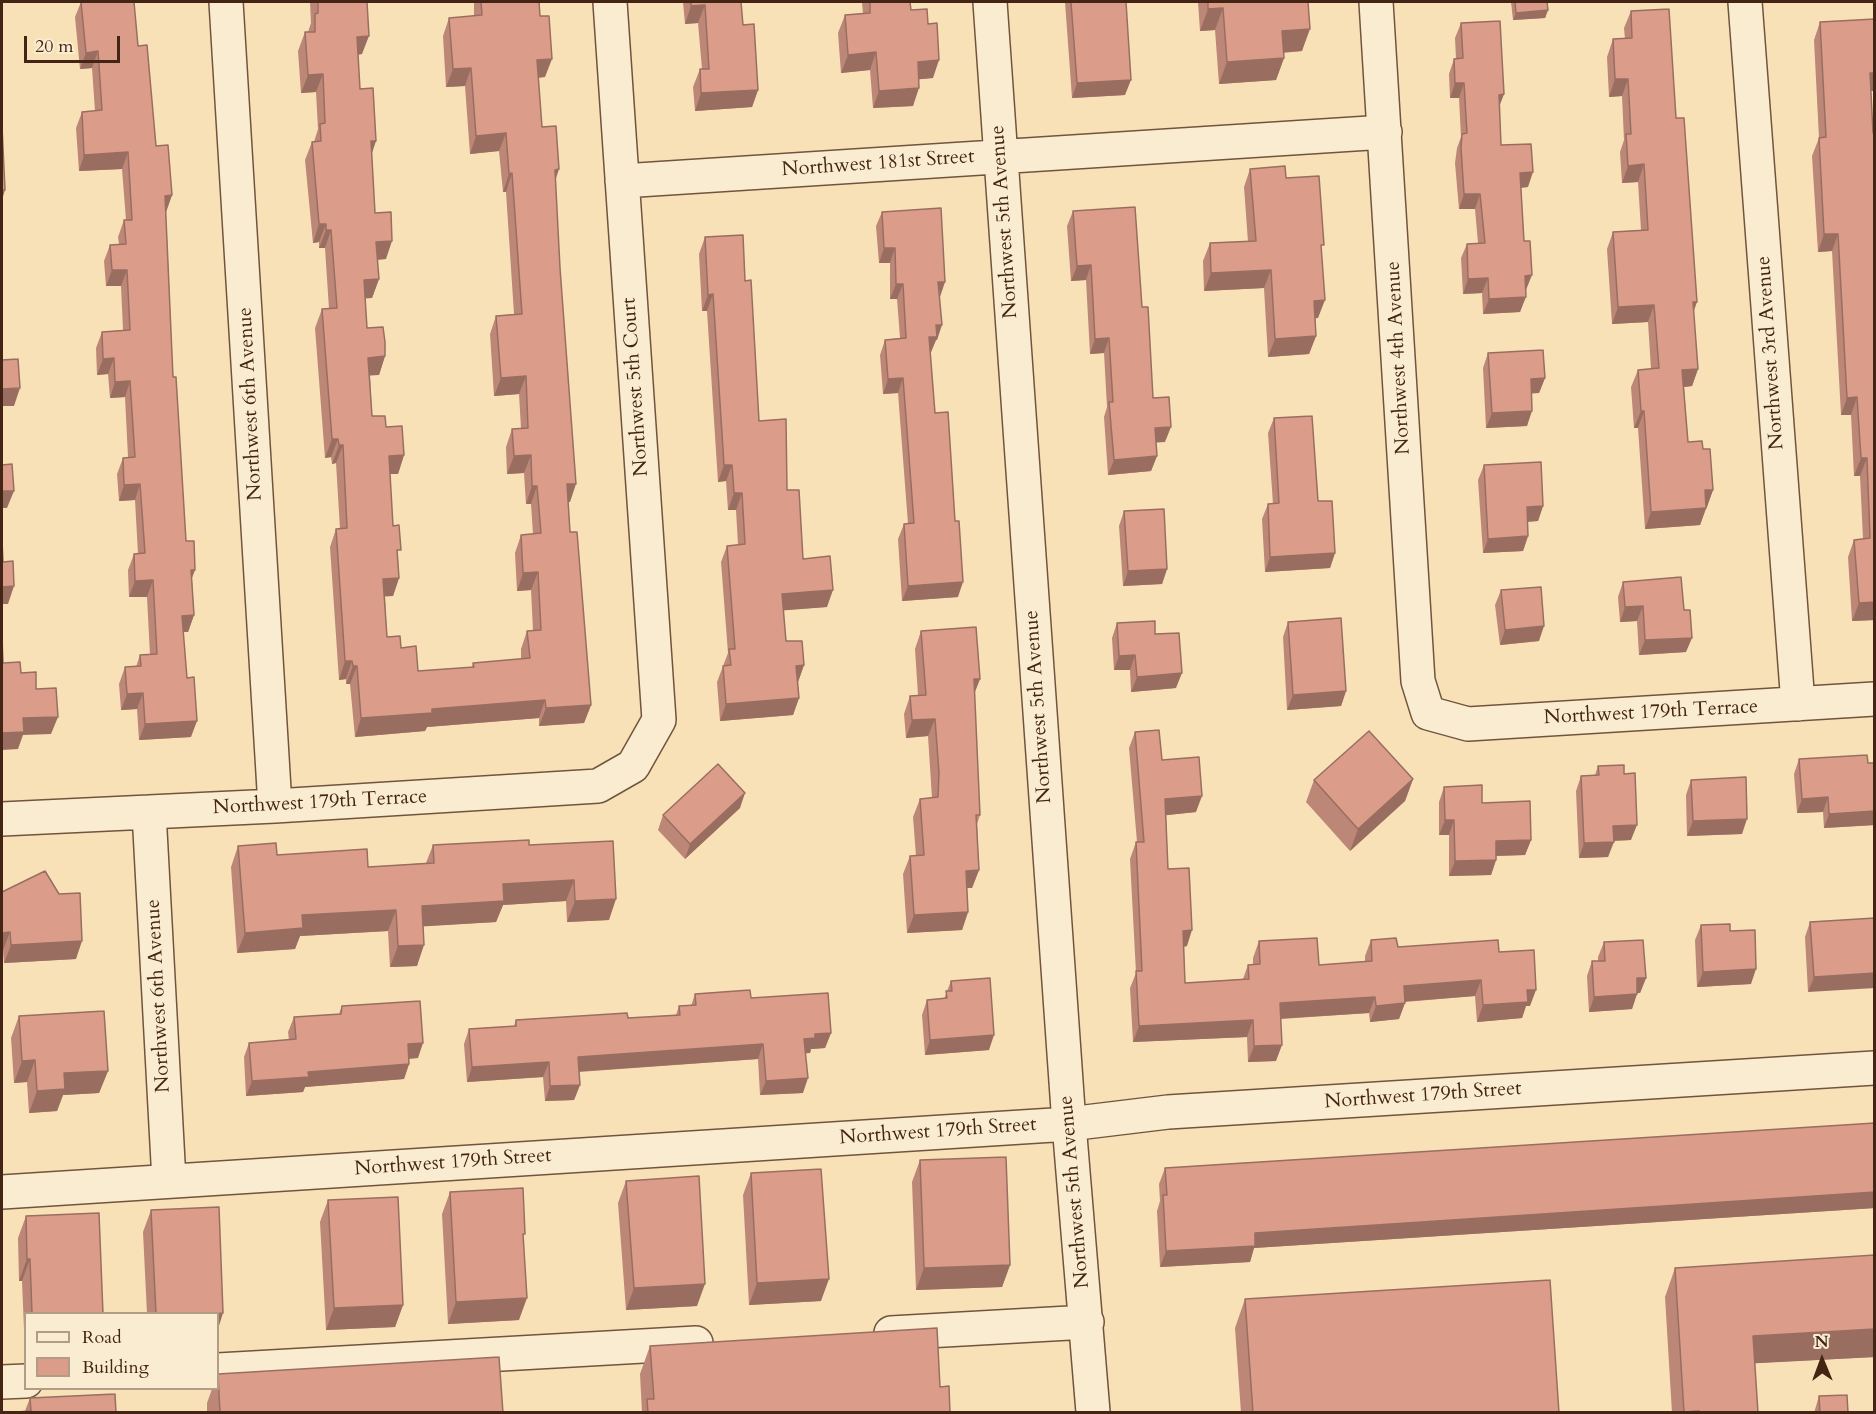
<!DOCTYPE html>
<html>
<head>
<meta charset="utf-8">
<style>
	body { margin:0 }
	#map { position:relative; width:1876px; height:1414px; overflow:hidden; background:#f8e1b7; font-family:Cardo,serif }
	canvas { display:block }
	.frame { position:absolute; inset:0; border:3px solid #442515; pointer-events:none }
	.legend { position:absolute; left:24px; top:1312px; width:195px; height:78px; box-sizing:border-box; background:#faecd0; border:2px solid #b19c85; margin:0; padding:8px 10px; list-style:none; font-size:18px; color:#442515 }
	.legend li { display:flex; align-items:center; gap:12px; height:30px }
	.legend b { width:30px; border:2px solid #b19c85 }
	.north { position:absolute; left:1792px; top:1330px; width:60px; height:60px; -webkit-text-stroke:4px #faecd0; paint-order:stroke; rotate:359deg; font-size:16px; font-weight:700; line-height:24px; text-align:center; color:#442515 }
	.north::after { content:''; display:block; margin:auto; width:21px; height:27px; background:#442515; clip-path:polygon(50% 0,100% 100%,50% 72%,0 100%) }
	.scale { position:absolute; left:24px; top:36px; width:96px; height:27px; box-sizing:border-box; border:3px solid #442515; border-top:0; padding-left:8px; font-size:18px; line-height:21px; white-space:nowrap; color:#442515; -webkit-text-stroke:4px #faecd0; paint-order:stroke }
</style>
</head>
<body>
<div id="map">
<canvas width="1876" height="1414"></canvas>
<div class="frame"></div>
<ul class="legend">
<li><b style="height:8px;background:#faecd0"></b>Road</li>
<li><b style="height:16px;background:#db9d8a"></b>Building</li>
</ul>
<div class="north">N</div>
<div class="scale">20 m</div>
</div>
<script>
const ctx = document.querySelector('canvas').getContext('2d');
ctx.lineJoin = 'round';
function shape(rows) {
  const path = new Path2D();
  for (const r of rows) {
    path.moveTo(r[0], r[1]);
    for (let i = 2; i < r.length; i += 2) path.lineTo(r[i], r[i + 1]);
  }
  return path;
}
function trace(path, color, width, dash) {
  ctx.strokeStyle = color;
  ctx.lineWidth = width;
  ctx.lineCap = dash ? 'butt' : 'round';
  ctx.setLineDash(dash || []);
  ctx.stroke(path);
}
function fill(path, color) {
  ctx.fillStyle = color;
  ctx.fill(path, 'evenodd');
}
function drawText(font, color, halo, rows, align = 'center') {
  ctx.font = font + ' Cardo,serif';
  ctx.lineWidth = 4.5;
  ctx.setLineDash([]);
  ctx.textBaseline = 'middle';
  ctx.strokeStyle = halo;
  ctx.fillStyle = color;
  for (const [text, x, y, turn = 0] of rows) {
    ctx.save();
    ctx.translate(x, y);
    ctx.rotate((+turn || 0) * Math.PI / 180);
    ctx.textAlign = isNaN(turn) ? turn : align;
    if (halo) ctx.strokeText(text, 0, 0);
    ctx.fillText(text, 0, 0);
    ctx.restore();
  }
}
const minor = shape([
	[226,2,275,806],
	[990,2,1069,1124,1093,1412],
	[1376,2,1418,681,1428,713,1468,724,1874,699],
	[1745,2,1798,704],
	[622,181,1385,132],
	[149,812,169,1181],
	[2,819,275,806,598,786,633,766,659,720,610,2],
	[2,1192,1069,1124,1168,1112,1874,1068],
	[891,1333,1087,1322],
	[218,1370,696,1343],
	[2,1382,26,1381]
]);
const wall = shape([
	[81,2,138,46,156,146,172,195,166,212,173,377,186,541,192,579,194,615,188,632,183,632,191,737,139,740,137,709,121,710,119,684,125,667,136,667,140,655,150,655,147,597,129,597,128,570,134,554,138,554,135,500,119,501,117,474,123,458,128,457,125,397,110,398,108,374,97,375,96,348,102,332,123,330,121,286,106,286,104,261,110,245,119,244,118,237,124,220,126,220,122,169,79,171,76,128,82,112,95,111,92,68,80,69,75,17],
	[310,2,367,2,362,54,358,55,360,89,371,154,375,213,386,259,377,260,379,279,372,298,365,298,367,328,385,356,379,375,370,375,372,416,386,427,404,455,398,474,390,474,393,526,398,558,399,578,393,596,385,596,387,637,401,648,418,671,472,667,473,663,521,659,521,649,527,631,533,631,531,590,517,591,515,553,521,535,533,534,531,504,526,504,524,473,507,474,506,447,512,429,521,428,519,394,494,396,490,334,496,316,514,314,506,192,503,192,499,151,470,154,465,86,446,87,443,36,449,18,474,16,474,2,539,2,545,77,538,78,542,127,555,180,570,502,568,502,570,532,591,705,584,723,539,726,539,718,427,727,425,731,355,737,350,684,346,684,346,679,339,680,330,547,336,529,340,529,336,463,332,464,331,457,325,458,315,328,322,309,329,309,325,248,319,248,319,242,313,243,305,160,312,142,314,142,318,129,316,92,301,93,298,51,305,32,308,32,311,23],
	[683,2,741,2,743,25,758,90,752,107,695,111,693,87,700,69,702,69,698,23,685,24],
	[862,2,910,2,911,10,933,78,919,79,913,106,873,108,870,70,841,73,838,33,845,15,863,14],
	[1065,2,1126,2,1125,95,1072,98],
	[1198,2,1308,2,1302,51,1283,53,1284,58,1276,80,1219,84,1215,30,1200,31],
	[1511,2,1547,2,1548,10,1545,18,1513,20],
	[1631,11,1676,118,1698,369,1692,386,1684,387,1688,442,1703,449,1713,490,1700,525,1645,529,1638,428,1634,428,1631,387,1638,370,1651,369,1648,322,1612,324,1607,249,1613,232,1641,230,1638,182,1622,183,1620,152,1624,140,1622,96,1609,97,1607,57,1613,39,1625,39,1624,28],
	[1820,22,1871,91,1875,620,1852,621,1848,557,1854,540,1863,539,1860,476,1854,476,1851,415,1841,415,1832,251,1818,252,1812,156,1819,138,1814,40],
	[1461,23,1504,94,1499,107,1501,145,1528,187,1521,188,1526,290,1520,312,1483,314,1482,293,1463,294,1461,258,1467,244,1478,243,1475,209,1459,209,1455,163,1457,148,1461,137,1459,98,1450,98,1449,74,1454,59,1456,59,1455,38],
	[1250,169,1286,178,1321,252,1318,318,1315,318,1316,336,1309,354,1268,357,1264,288,1204,291,1203,261,1210,243,1248,242,1244,187],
	[1073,211,1142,307,1153,398,1165,442,1156,442,1157,456,1151,471,1108,475,1104,417,1107,407,1104,353,1090,354,1086,280,1071,281,1067,226],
	[882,212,940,297,937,340,936,340,931,352,930,352,935,413,958,597,902,601,898,539,904,524,908,524,898,393,883,394,880,355,885,340,900,338,897,299,890,299,890,263,879,263,876,226],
	[705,237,745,281,759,421,787,490,803,559,827,607,783,610,786,641,804,665,798,682,799,698,793,715,720,721,717,682,728,653,721,562,727,546,738,545,736,510,728,510,726,481,718,482,707,311,702,311,699,254],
	[1488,353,1545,378,1539,393,1531,393,1527,426,1486,428,1483,368],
	[1274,418,1335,553,1330,568,1265,572,1262,519,1268,504,1273,504,1268,433],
	[1484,465,1543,506,1538,521,1527,522,1528,536,1523,551,1483,553,1478,480],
	[1124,511,1167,569,1162,584,1123,586,1119,526],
	[1623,582,1686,652,1639,655,1637,621,1620,622,1618,597],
	[1501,590,1539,641,1500,645,1495,605],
	[1288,622,1346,691,1341,706,1287,710,1283,637],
	[1117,623,1155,634,1176,688,1131,692,1130,670,1114,670,1112,638],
	[921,631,980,679,974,693,980,815,977,824,979,870,972,888,967,888,968,912,962,930,907,933,903,874,910,856,916,856,913,817,920,799,932,798,928,736,906,738,904,714,910,696,918,695,915,649],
	[1135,732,1162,760,1196,812,1166,815,1168,869,1187,946,1184,947,1185,983,1243,979,1248,965,1253,965,1253,958,1259,941,1319,965,1365,962,1365,956,1371,940,1398,947,1499,952,1530,1006,1526,1006,1522,1018,1477,1022,1475,996,1405,1002,1399,1019,1370,1022,1369,1013,1281,1019,1276,1061,1248,1062,1247,1037,1133,1042,1130,988,1136,973,1130,859,1136,842,1137,842,1129,748],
	[1799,759,1868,763,1875,763,1875,825,1824,828,1823,812,1797,813,1794,774],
	[1598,766,1624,774,1631,840,1613,841,1608,857,1579,858,1576,791,1581,776,1595,775],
	[1413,779,1405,801,1350,851,1306,802,1314,780],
	[1691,780,1742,834,1687,836,1686,795],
	[1444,787,1482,803,1531,840,1525,855,1496,856,1496,860,1491,875,1449,876,1449,835,1439,835,1439,802],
	[740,808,685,859,658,830,663,815],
	[613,841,609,920,567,922,566,901,503,905,496,922,423,926,417,966,390,967,388,931,300,936,295,949,237,953,231,867,238,846,277,855,368,867,426,863,433,845,529,845],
	[2,892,76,959,4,963,3,950,2,950],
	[1875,918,1808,992,1805,937,1810,922],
	[1701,925,1730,931,1751,984,1697,987,1695,940],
	[1604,942,1646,978,1640,993,1637,993,1632,1009,1589,1012,1587,976,1592,961,1598,961,1598,957],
	[951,981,989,1050,925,1055,922,1015,927,1000,944,999],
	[695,994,751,998,831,1033,825,1048,811,1049,810,1053,805,1053,803,1093,760,1095,758,1059,579,1072,580,1085,574,1100,545,1101,543,1077,467,1082,464,1044,469,1029,514,1026,516,1020,628,1018,676,1015,679,1006,691,1006],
	[342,1006,418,1058,409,1059,409,1064,404,1079,305,1087,303,1092,246,1096,244,1057,249,1043,289,1040,288,1032,294,1017,339,1014],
	[19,1016,108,1071,99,1093,63,1095,57,1111,29,1113,27,1082,14,1083,11,1038],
	[1875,1123,1875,1208,1254,1248,1250,1262,1160,1267,1157,1211,1160,1201,1159,1184,1165,1168],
	[920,1160,1010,1265,1002,1287,916,1290,912,1182],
	[751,1173,821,1301,749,1305,743,1195],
	[626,1181,697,1306,626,1310,618,1203],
	[450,1192,523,1239,519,1320,448,1324,442,1214],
	[328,1200,403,1305,395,1327,326,1330,320,1222],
	[151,1210,218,1314,147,1314,143,1232],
	[26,1216,103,1314,26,1314,25,1353,22,1281,19,1281,18,1238],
	[1675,1268,1875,1357,1755,1363,1758,1413,1672,1413,1665,1297],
	[1245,1299,1559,1413,1241,1413,1235,1328],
	[650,1346,940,1387,950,1413,642,1413,640,1374],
	[218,1374,503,1413,207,1413,207,1403,212,1389,218,1389],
	[1819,1396,1848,1413,1814,1413],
	[30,1398,116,1413,25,1411]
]);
const shadedWall = shape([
	[705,5,698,23,685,24,691,6],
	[1223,8,1215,30,1200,31,1208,9],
	[1548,10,1545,18,1513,20,1516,13],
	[1310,29,1302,51,1274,53,1282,31],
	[369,36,362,54,350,55,357,37],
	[98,51,92,68,80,69,86,53],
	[876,52,870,70,841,73,848,55],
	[1284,58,1276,80,1219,84,1227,62],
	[552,59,545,77,530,78,537,60],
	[939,60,933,78,912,80,918,62],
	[471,68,465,86,446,87,453,69],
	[1870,73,1875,73,1875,91,1863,91],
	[323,74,316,92,301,93,308,75],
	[1615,79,1628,79,1622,96,1609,97],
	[1131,80,1125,95,1072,98,1077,83],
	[1455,83,1464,83,1459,98,1450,98],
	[919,88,913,106,873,108,879,91],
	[758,90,752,107,695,111,701,93],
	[1504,94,1498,109,1499,95],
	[506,133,499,151,470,154,476,136],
	[371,141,376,141,370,159],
	[128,152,122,169,79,171,84,155],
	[1644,164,1638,182,1622,183,1628,166],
	[559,169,553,188,555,170],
	[1533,172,1528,187,1514,188,1520,173],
	[512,173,506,192,503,192,509,174],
	[2,190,5,190,2,200],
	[1464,194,1480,194,1475,209,1459,209],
	[172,195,166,212,165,196],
	[319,224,326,224,319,242,313,243],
	[326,230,331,230,325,248,319,248],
	[1824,234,1838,234,1832,251,1818,252],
	[392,241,386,259,369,260,376,242],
	[884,248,895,248,890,263,879,263],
	[1091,265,1086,280,1071,281,1077,266],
	[112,270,127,270,121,286,106,286],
	[1271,270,1264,288,1204,291,1211,273],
	[1532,275,1526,290,1520,291,1525,276],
	[1488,278,1482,293,1463,294,1468,279],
	[379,279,372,298,357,299,364,280],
	[938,282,945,282,940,297],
	[896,284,903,284,897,299,890,299],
	[713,294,707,311,702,311,708,295],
	[1526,297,1520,312,1483,314,1489,299],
	[1325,300,1318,318,1307,319,1314,301],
	[1693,302,1697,302,1691,319],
	[1654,305,1648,322,1612,324,1618,307],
	[936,325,942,325,937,340,936,340,931,352,924,352,929,337],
	[1316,336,1309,354,1268,357,1275,339],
	[1109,338,1104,353,1090,354,1095,339],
	[385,356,379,375,362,376,368,358],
	[114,358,108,374,97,375,103,359],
	[1698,369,1692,386,1676,388,1682,370],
	[526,376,519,394,494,396,501,378],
	[903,378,898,393,883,394,888,379],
	[1545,378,1539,393,1525,394,1531,379],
	[130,381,125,397,110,398,115,382],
	[20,388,14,406,2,406,2,389],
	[1857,397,1851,415,1841,415,1847,398],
	[1532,411,1527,426,1486,428,1492,413],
	[1641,411,1644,411,1638,428,1634,428],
	[1171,427,1165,442,1149,443,1155,428],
	[332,439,338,439,331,457,325,458],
	[339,445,343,445,336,463,332,464],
	[404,455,398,474,382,474,389,456],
	[531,455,524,473,507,474,514,456],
	[1157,456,1151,471,1108,475,1114,460],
	[1861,458,1867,458,1860,476,1854,476],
	[724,465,732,465,726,481,718,482],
	[140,484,135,500,119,501,124,485],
	[567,484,576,484,570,502,560,503],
	[532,486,537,486,531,504,526,504],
	[1705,490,1713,490,1707,507,1699,508],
	[2,491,14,491,7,508,2,508],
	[734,493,742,493,736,510,728,510],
	[1543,506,1538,521,1521,522,1527,507],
	[1706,508,1700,525,1645,529,1651,512],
	[1528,536,1523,551,1483,553,1488,539],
	[1335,553,1330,568,1265,572,1270,557],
	[1167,569,1162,584,1123,586,1128,571],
	[191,570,195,570,189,586],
	[538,572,531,590,517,591,523,573],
	[399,578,393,596,377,597,383,579],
	[153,580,147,597,129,597,135,581],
	[963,582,958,597,902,601,908,586],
	[14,586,8,604,2,604,2,587],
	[833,590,827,607,776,611,782,594],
	[1875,602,1875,620,1852,621,1859,603],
	[1643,606,1637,621,1620,622,1625,607],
	[194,615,188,632,176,632,182,616],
	[1544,626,1539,641,1500,645,1505,630],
	[1692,638,1686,652,1639,655,1645,640],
	[1135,655,1130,670,1114,670,1119,656],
	[345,661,352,661,346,679,339,680],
	[804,665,798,682,796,666],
	[353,666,357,666,350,684,346,684],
	[1182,673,1176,688,1131,692,1137,677],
	[974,679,980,679,973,697],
	[1346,691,1341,706,1287,710,1293,695],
	[143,693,137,709,121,710,127,694],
	[799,698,793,715,720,721,726,704],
	[545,700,539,718,427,727,425,731,355,737,361,718,432,709],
	[591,705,584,723,539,726,546,708],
	[58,717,51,734,23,735,18,749,2,750,2,733,23,718],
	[935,719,928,736,906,738,912,720],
	[197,721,191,737,139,740,145,724],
	[1413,779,1405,801,1350,851,1358,829],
	[745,793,740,808,685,859,690,844],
	[1202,796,1196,812,1159,816,1165,799],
	[1828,797,1823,812,1797,813,1802,799],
	[1875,811,1875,825,1824,828,1829,814],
	[1747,819,1742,834,1687,836,1693,821],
	[1445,820,1454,820,1449,835,1439,835],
	[1637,825,1631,840,1607,841,1613,826],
	[1531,840,1525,855,1491,856,1496,841],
	[1614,842,1608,857,1579,858,1584,843],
	[1496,860,1491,875,1449,876,1455,861],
	[979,870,972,888,959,888,966,871],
	[574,880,566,901,503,905,496,922,414,927,422,906,503,884],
	[616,899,609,920,567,922,575,901],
	[396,910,388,931,300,936,295,949,237,953,245,933,302,915],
	[968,912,962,930,907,933,914,915],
	[1192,930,1187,946,1177,947,1183,931],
	[10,932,3,950,2,950,2,933],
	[82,941,76,959,4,963,11,945],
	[424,945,417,966,390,967,398,946],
	[1756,969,1751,984,1697,987,1703,972],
	[1875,973,1875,988,1808,992,1814,977],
	[1637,978,1646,978,1640,993,1631,993],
	[1481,980,1475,996,1398,1002,1404,986],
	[1527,990,1536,990,1530,1006,1526,1006,1522,1018,1477,1022,1483,1005],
	[1637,994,1632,1009,1589,1012,1594,997],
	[1375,997,1369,1013,1274,1019,1280,1003],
	[1405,1003,1399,1019,1370,1022,1376,1006],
	[1253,1020,1247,1037,1133,1042,1139,1026],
	[831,1033,825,1048,811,1049,810,1053,798,1054,804,1039,815,1034],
	[994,1035,989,1050,925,1055,930,1040],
	[423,1043,418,1058,402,1059,408,1044],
	[763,1044,758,1059,572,1072,578,1057],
	[1282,1045,1276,1061,1248,1062,1254,1046],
	[35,1060,27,1082,14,1083,22,1061],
	[549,1062,543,1077,467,1082,472,1067],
	[409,1064,404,1079,305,1087,303,1092,246,1096,252,1081,308,1072],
	[108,1071,99,1093,63,1095,57,1111,29,1113,37,1091,64,1073],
	[808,1078,803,1093,760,1095,766,1081],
	[580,1085,574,1100,545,1101,550,1086],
	[1875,1192,1875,1208,1254,1248,1250,1262,1160,1267,1166,1251,1255,1233],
	[27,1259,30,1259,22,1281,19,1281],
	[1010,1265,1002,1287,916,1290,924,1268],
	[829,1279,821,1301,749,1305,757,1283],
	[705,1284,697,1306,626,1310,634,1288],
	[527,1298,519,1320,448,1324,456,1302],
	[403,1305,395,1327,326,1330,334,1308],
	[223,1313,218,1329,218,1314],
	[1875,1329,1875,1357,1742,1364,1753,1336]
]);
const building = shape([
	[81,2,134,2,138,46,147,45,156,146,168,145,172,195,165,196,173,377,176,377,186,541,194,541,195,570,191,570,194,615,182,616,187,678,194,677,197,721,145,724,143,693,127,694,125,667,141,666,140,655,157,654,153,580,135,581,134,554,145,553,140,484,124,485,123,458,135,457,130,381,115,382,114,358,103,359,102,332,130,330,127,270,112,270,110,245,126,244,124,220,132,220,128,152,84,155,82,112,102,110,98,51,86,53,81,2],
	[318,2,367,2,369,36,357,37,360,89,373,88,376,141,371,141,375,213,391,212,392,241,376,242,379,279,364,280,367,328,383,327,385,342,385,356,368,358,372,416,385,416,386,427,402,426,404,455,389,456,393,526,399,525,401,550,397,550,399,578,383,579,387,637,400,636,401,648,416,646,418,671,474,667,473,663,530,658,527,631,541,630,538,572,523,573,521,535,541,533,537,486,532,486,531,455,514,456,512,429,528,428,526,376,501,378,496,316,522,314,512,173,509,174,506,133,476,136,471,68,453,69,449,18,482,15,481,2,539,2,540,16,549,16,552,59,537,60,542,127,556,126,559,169,555,170,560,268,576,484,567,484,570,532,577,532,591,705,546,708,545,700,432,709,432,713,361,718,357,666,353,666,352,661,345,661,336,529,347,528,343,445,339,445,338,439,332,439,322,309,337,308,331,230,326,230,326,224,319,224,312,142,321,141,320,124,325,123,323,74,308,75,305,32,315,32,315,14,318,13,318,2],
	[691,2,741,2,743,25,754,24,758,90,701,93,700,69,709,69,705,5,691,6,691,2],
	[870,2,910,2,911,10,927,9,928,24,937,23,939,60,918,62,919,88,879,91,876,52,848,55,845,15,870,13,870,2],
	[1071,2,1126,2,1131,80,1077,83,1071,2],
	[1208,2,1308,2,1310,29,1282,31,1284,58,1227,62,1223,8,1208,9,1208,2],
	[1515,2,1547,2,1548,10,1516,13,1515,2],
	[1669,9,1676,118,1684,118,1697,302,1693,302,1698,369,1682,370,1688,442,1702,441,1703,449,1710,449,1713,490,1705,490,1706,508,1651,512,1644,411,1641,411,1638,370,1659,368,1654,305,1618,307,1613,232,1648,230,1644,164,1628,166,1626,134,1631,134,1628,79,1615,79,1613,39,1632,38,1631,11,1669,9],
	[1875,19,1875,73,1870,73,1873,133,1875,133,1875,602,1859,603,1854,540,1870,538,1867,458,1861,458,1857,397,1847,398,1838,234,1824,234,1819,138,1826,137,1820,22,1875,19],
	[1500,21,1504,94,1499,95,1501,145,1531,144,1533,172,1520,173,1524,241,1530,241,1532,275,1525,276,1526,297,1489,299,1488,278,1468,279,1467,244,1485,243,1480,194,1464,194,1461,148,1462,134,1467,133,1464,83,1455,83,1454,59,1463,58,1461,23,1500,21],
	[2,126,5,190,2,190,2,126],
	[1285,166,1286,178,1319,176,1324,245,1321,245,1325,300,1314,301,1316,336,1275,339,1271,270,1211,273,1210,243,1256,241,1250,169,1285,166],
	[1135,207,1142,307,1148,307,1153,398,1169,397,1171,427,1155,428,1157,456,1114,460,1109,402,1113,402,1109,338,1095,339,1091,265,1077,266,1073,211,1135,207],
	[941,208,945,282,938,282,942,325,936,325,937,337,929,337,935,413,948,412,955,521,959,521,963,582,908,586,904,524,914,523,903,378,888,379,885,340,906,338,903,284,896,284,895,248,884,248,882,212,941,208],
	[743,235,745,281,751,280,759,421,786,419,787,490,799,490,803,559,830,556,833,590,782,594,786,641,802,641,804,665,796,666,799,698,726,704,723,666,731,665,729,649,735,649,727,546,745,544,742,493,734,493,732,465,724,465,713,294,708,295,705,237,743,235],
	[1543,350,1545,378,1531,379,1532,411,1492,413,1488,353,1543,350],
	[18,359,20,388,2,389,2,360,18,359],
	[1312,416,1318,501,1332,501,1335,553,1270,557,1268,504,1279,503,1274,418,1312,416],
	[1541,462,1543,506,1527,507,1528,536,1488,539,1484,465,1541,462],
	[12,464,14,491,2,491,2,465,12,464],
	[1164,509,1167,569,1128,571,1124,511,1164,509],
	[2,541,3,562,13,561,14,586,2,587,2,541],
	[1681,577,1684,610,1690,610,1692,638,1645,640,1643,606,1625,607,1623,582,1681,577],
	[1541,587,1544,626,1505,630,1501,590,1541,587],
	[1341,618,1346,691,1293,695,1288,622,1341,618],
	[1155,621,1155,634,1179,633,1182,673,1137,677,1135,655,1119,656,1117,623,1155,621],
	[976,627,980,679,974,679,980,815,976,815,979,870,966,871,968,912,914,915,910,856,924,855,920,799,938,797,939,773,935,719,912,720,910,696,926,695,921,631,976,627],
	[2,637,3,663,20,662,21,673,36,672,36,689,56,688,58,717,23,718,24,732,2,733,2,637],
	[1159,730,1162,760,1199,757,1202,796,1165,799,1168,869,1189,868,1192,930,1183,931,1185,983,1249,979,1248,965,1260,964,1259,941,1317,938,1319,965,1372,961,1371,940,1396,938,1398,947,1498,940,1499,952,1534,950,1536,990,1527,990,1528,1002,1483,1005,1481,980,1404,986,1405,1003,1376,1006,1375,997,1280,1003,1282,1045,1254,1046,1253,1020,1139,1026,1136,971,1142,971,1136,842,1144,842,1135,732,1159,730],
	[1369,731,1413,779,1358,829,1314,780,1369,731],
	[1867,755,1868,763,1875,763,1875,811,1829,814,1828,797,1802,799,1799,759,1867,755],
	[718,764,745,793,690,844,663,815,718,764],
	[1624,765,1624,774,1635,773,1637,825,1613,826,1614,842,1584,843,1581,776,1599,775,1598,766,1624,765],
	[1746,777,1747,819,1693,821,1691,780,1746,777],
	[1482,785,1482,803,1530,801,1531,840,1496,841,1496,860,1455,861,1454,820,1445,820,1444,787,1482,785],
	[529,840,529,845,613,841,616,899,575,901,574,880,503,884,504,901,422,906,424,945,398,946,396,910,302,915,303,928,245,933,238,846,276,843,277,855,367,849,368,867,434,863,433,845,529,840],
	[45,871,59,894,80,893,82,941,11,945,10,932,2,933,2,892,45,871],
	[1875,918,1875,973,1814,977,1810,922,1875,918],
	[1730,924,1730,931,1755,930,1756,969,1703,972,1701,925,1730,924],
	[1643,940,1646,978,1637,978,1637,994,1594,997,1592,961,1605,961,1604,942,1643,940],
	[990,978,994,1035,930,1040,927,1000,947,998,946,991,952,991,951,981,990,978],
	[750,990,751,998,828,993,831,1033,815,1034,815,1038,804,1039,808,1078,766,1081,763,1044,578,1057,580,1085,550,1086,549,1062,472,1067,469,1029,516,1026,516,1020,627,1013,628,1018,680,1015,679,1006,696,1005,695,994,750,990],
	[420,1001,423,1043,408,1044,409,1064,308,1072,309,1077,252,1081,249,1043,296,1039,294,1017,341,1014,342,1006,420,1001],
	[104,1011,108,1071,64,1073,65,1089,37,1091,35,1060,22,1061,19,1016,104,1011],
	[1875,1123,1875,1192,1255,1233,1255,1246,1166,1251,1163,1195,1167,1195,1165,1168,1875,1123],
	[1006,1157,1010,1265,924,1268,920,1160,1006,1157],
	[821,1169,829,1279,757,1283,751,1173,821,1169],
	[699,1176,705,1284,634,1288,626,1181,699,1176],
	[523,1188,525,1234,523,1234,527,1298,456,1302,450,1192,523,1188],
	[398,1197,403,1305,334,1308,328,1200,398,1197],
	[219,1207,223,1313,156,1314,151,1210,219,1207],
	[99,1213,103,1314,32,1314,30,1259,27,1259,26,1216,99,1213],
	[1875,1255,1875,1329,1753,1336,1758,1413,1699,1413,1699,1411,1684,1412,1675,1268,1875,1255],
	[1550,1280,1559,1413,1253,1413,1245,1299,1550,1280],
	[937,1328,940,1387,949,1386,950,1413,648,1413,647,1399,654,1399,650,1346,937,1328],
	[499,1357,503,1413,220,1413,218,1374,499,1357],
	[115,1394,116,1413,2,1413,31,1411,30,1398,115,1394],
	[1847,1395,1848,1413,1820,1413,1819,1396,1847,1395]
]);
const streetNames = [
	["Northwest 181st Street",878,164,-4],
	["Northwest 5th Avenue",1005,222,-94],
	["Northwest 3rd Avenue",1771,353,-94],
	["Northwest 4th Avenue",1399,358,-93],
	["Northwest 5th Court",636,387,-94],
	["Northwest 6th Avenue",251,404,-93],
	["Northwest 5th Avenue",1039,707,-94],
	["Northwest 179th Terrace",1651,713,-3],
	["Northwest 179th Terrace",320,803,-3],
	["Northwest 6th Avenue",159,996,-93],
	["Northwest 179th Street",1423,1096,-4],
	["Northwest 179th Street",938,1132,-4],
	["Northwest 179th Street",453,1163,-4],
	["Northwest 5th Avenue",1075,1192,-95]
];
trace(minor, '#71543e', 36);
trace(minor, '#faecd0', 33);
fill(wall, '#bc8777');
fill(shadedWall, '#996e61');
fill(building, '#db9d8a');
trace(building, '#996e61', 1.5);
drawText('20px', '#442515', '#faecd0', streetNames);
</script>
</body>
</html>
